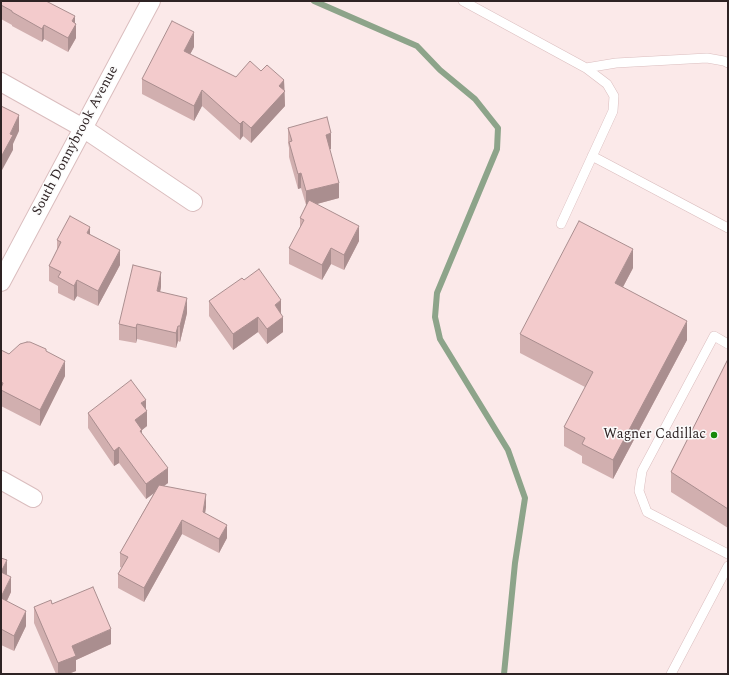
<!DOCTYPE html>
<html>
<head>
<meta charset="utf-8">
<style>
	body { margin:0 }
	#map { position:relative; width:729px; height:675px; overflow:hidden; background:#fbe9e9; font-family:Spectral,serif }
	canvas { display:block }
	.frame { position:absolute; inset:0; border:2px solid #2e2324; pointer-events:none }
</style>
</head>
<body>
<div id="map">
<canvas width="729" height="675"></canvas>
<div class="frame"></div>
</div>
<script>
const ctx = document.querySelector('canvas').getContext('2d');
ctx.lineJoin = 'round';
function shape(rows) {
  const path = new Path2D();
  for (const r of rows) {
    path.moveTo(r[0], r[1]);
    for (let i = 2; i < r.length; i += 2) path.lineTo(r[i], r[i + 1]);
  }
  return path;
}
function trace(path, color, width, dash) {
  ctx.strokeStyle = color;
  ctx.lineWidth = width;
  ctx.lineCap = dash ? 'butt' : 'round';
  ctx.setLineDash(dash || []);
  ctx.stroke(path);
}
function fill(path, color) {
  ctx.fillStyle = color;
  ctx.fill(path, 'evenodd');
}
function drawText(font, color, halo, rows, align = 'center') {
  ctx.font = font + ' Spectral,serif';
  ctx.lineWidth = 3;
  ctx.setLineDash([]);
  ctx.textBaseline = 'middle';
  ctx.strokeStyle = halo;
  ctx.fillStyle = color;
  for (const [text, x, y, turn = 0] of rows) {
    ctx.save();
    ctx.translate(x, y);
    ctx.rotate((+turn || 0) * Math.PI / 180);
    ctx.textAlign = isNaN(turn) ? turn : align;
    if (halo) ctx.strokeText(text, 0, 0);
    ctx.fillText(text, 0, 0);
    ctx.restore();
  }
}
const stream = shape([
	[314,1,417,46,440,70,475,99,498,128,497,149,437,293,435,317,440,339,508,450,525,498,515,563,504,674]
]);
const service = shape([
	[463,1,586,68,607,84,614,96,613,111,561,224],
	[586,68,616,63,707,58,724,61,728,63],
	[592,156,728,228],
	[728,344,714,336,642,471,639,491,647,512,728,554],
	[671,674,728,566]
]);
const minor = shape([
	[1,82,83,128,193,202],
	[1,282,151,1],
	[1,480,33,498]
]);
const wall = shape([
	[1,1,75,23,76,38,68,52,44,39,42,42,12,26,12,25,1,19],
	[194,47,190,54,236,77,261,71,284,80,285,106,251,143,243,136,240,140,202,106,194,121,142,94,142,79],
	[288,128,331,149,329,149,339,198,316,204,359,241,344,270,331,264,322,280,289,264,289,248,300,229,300,218,306,205,301,188,298,189,289,157,289,148,288,143],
	[90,234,120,265,98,306,77,296,74,301,58,293,58,286,49,281,49,266,57,250,57,240],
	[633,268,623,287,687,340,613,479,582,463,582,456,564,446,564,427,585,387,520,353,520,334],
	[244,280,281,314,283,332,267,344,258,332,233,350,209,316,209,301],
	[161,287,160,292,187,313,180,342,178,341,176,348,137,339,136,343,119,340,119,324],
	[1,350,9,354,46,351,65,376,40,426,1,406],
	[728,359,728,528,671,492,671,472],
	[146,409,147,426,142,430,142,434,168,483,164,486,206,507,205,513,227,538,219,553,182,534,144,602,118,588,118,574,122,568,120,567,120,553,154,493,146,499,119,463,114,466,88,428,88,413],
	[1,558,7,575,11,592,7,601,26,626,14,651,1,645],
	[52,604,111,644,76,660,76,671,68,674,56,674,34,623,34,607]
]);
const shadedWall = shape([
	[75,16,75,26,76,24,76,38,68,52,68,38,72,21],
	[44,25,44,39,42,42,42,29],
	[194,32,194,47,184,66,184,51],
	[284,80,285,106,251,143,251,128,279,86],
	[202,90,202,106,194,121,194,106],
	[19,115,19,131,13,144,13,150,1,172,1,157,10,134],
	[243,121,243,136,240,140,240,124],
	[331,133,331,149,326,150,326,135],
	[301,173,301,188,298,189,298,174],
	[339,183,339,198,306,207,306,191],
	[359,226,359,241,344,270,344,255],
	[90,227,90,242,87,233],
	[331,248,331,264,322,280,322,265],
	[633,249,633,268,615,302,615,283],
	[120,250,120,265,98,306,98,291],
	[161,272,161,287,157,306,157,291],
	[77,280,77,296,74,301,74,286],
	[187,298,187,313,180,342,180,326],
	[281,300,281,315,275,305],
	[258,317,258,332,233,350,233,334],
	[283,317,283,332,267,344,267,329],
	[687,321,687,340,613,479,613,460],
	[137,324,137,339,136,343,136,328],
	[178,326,178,341,176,348,176,333],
	[65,361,65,376,40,426,40,410],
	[146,400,146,412,147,411,147,426,142,430,142,445,135,420,141,403],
	[119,447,119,463,114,466,114,451],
	[168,468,168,483,146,499,146,484],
	[206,494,206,507,203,526,203,512],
	[182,520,182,534,144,602,144,588],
	[227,525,227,538,219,553,219,539],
	[7,560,7,576,1,572],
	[11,577,11,592,1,613,1,597],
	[26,611,26,626,14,651,14,636],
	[111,629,111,644,76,660,76,671,68,674,58,674,58,663,72,646]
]);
const building = shape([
	[1,1,46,1,75,16,72,21,76,24,68,38,44,25,42,29,12,12,12,11,1,5,1,1],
	[172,21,194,32,184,51,236,77,250,61,261,71,267,65,284,80,279,86,285,91,251,128,243,121,240,124,202,90,194,106,142,79,172,21],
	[1,106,19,115,10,134,13,135,1,157,1,106],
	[327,117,331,133,326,135,339,183,306,191,301,173,298,174,289,142,292,141,288,128,327,117],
	[309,200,359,226,344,255,331,248,322,265,289,248,304,220,300,218,309,200],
	[70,216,90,227,87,233,120,250,98,291,77,280,74,286,58,277,61,272,49,266,61,242,57,240,70,216],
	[579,221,633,249,615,283,687,321,613,460,582,444,585,438,564,427,593,372,520,334,579,221],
	[133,265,161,272,157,291,187,298,180,326,178,326,176,333,137,324,136,328,119,324,133,265],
	[259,269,281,300,275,305,283,317,267,329,258,317,233,334,209,301,242,278,244,280,259,269],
	[27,342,30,342,46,349,46,351,65,361,40,410,1,390,1,388,3,383,1,382,1,350,9,354,20,344,27,342],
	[728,359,728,509,671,472,728,359],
	[131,380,146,400,141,403,147,411,135,420,142,430,140,431,168,468,146,484,119,447,114,451,88,413,131,380],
	[159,485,206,494,203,512,227,525,219,539,182,520,144,588,118,574,128,557,120,553,159,485],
	[1,558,7,560,1,572,11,577,1,597,1,558],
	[93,587,111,629,72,646,76,656,58,663,34,607,51,600,52,604,93,587],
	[1,598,26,611,14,636,1,629,1,598]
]);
const markers = [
	[714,435,4,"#16890a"]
];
const streetNames = [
	["South Donnybrook Avenue",76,141,-62]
];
const poiNames = [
	["Wagner Cadillac",706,435]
];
trace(stream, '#8da48a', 6);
trace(service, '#dabdbe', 10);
trace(minor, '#dabdbe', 20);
trace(service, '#fff', 9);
trace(minor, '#fff', 18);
fill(wall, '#d1afaf');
fill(shadedWall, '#aa8e8f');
fill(building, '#f3cbcc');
trace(building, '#aa8e8f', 1);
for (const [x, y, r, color] of markers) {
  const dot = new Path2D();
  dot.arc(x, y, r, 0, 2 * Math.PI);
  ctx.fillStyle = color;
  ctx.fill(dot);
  trace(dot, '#fbfbfb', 1.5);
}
drawText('14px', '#2e2324', '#fbfbfb', streetNames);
drawText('14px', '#2e2324', '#fbfbfb', poiNames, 'right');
</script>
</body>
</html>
